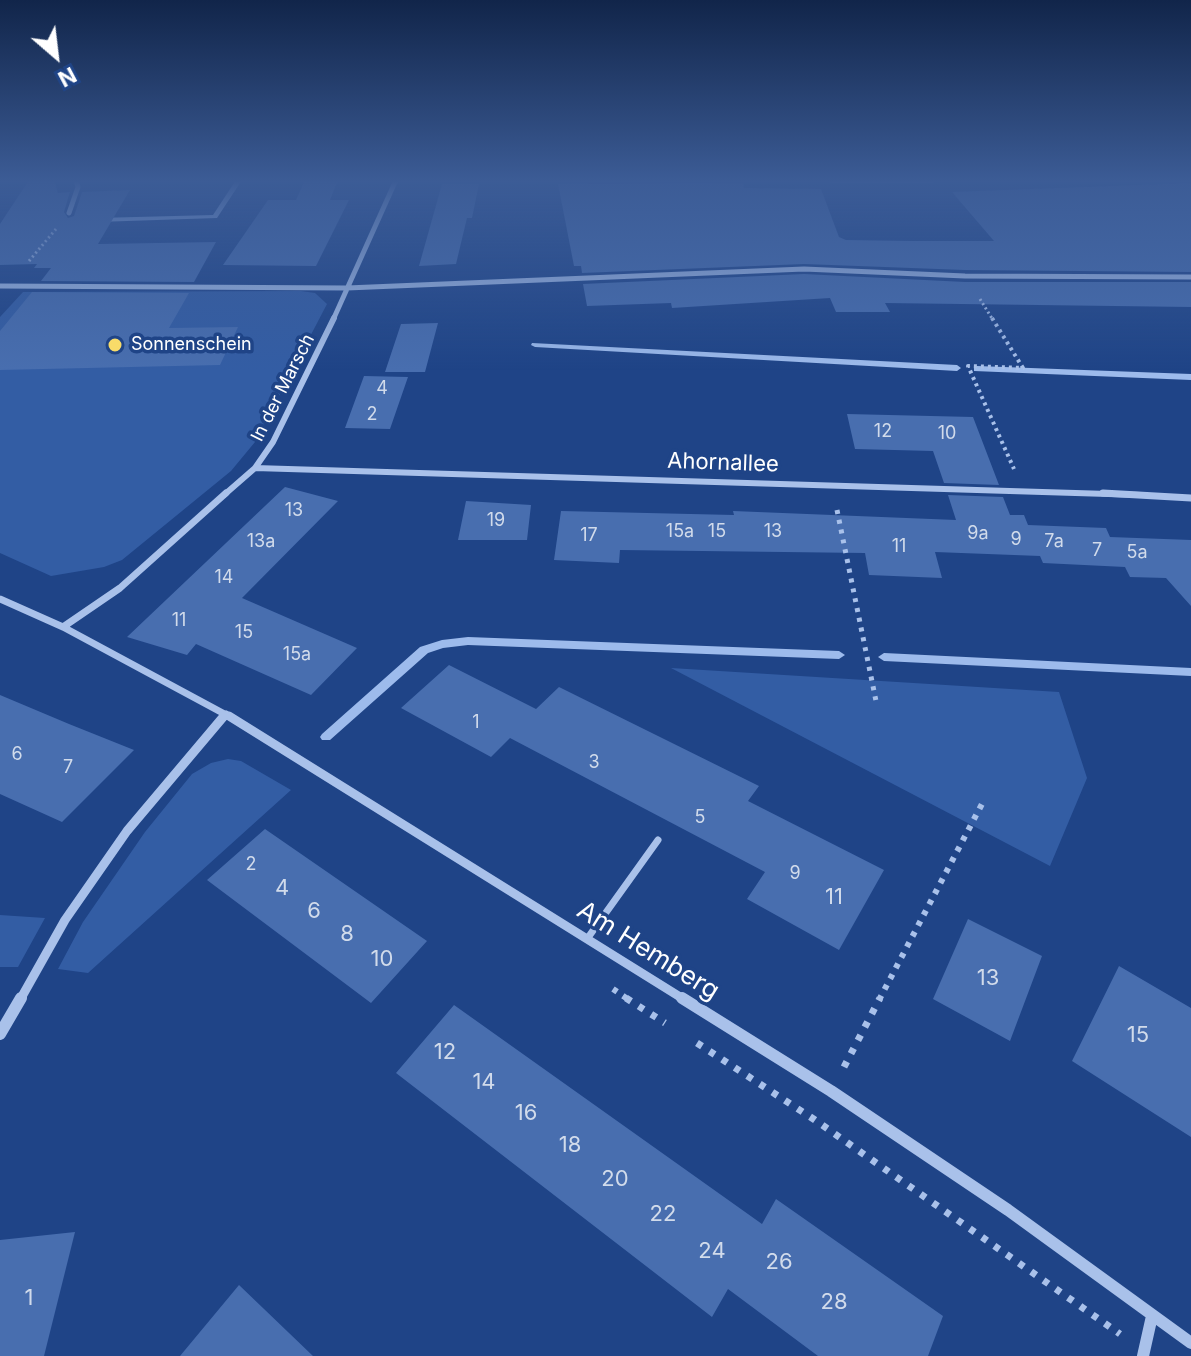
<!DOCTYPE html>
<html>
<head>
<meta charset="utf-8">
<style>
	body { margin:0 }
	#map { position:relative; width:1191px; height:1356px; overflow:hidden; background:#1f4487; font-family:Inter,sans-serif }
	canvas { display:block }
	.north { position:absolute; left:16px; top:16px; width:80px; height:80px; -webkit-text-stroke:6px #1f4487; paint-order:stroke; rotate:152deg; font-size:22px; font-weight:700; line-height:32px; text-align:center; color:#fff }
	.north::after { content:''; display:block; margin:auto; width:28px; height:36px; background:#fff; clip-path:polygon(50% 0,100% 100%,50% 72%,0 100%) }
</style>
</head>
<body>
<div id="map">
<canvas width="1191" height="1356"></canvas>
<div class="north">N</div>
</div>
<script>
const ctx = document.querySelector('canvas').getContext('2d');
ctx.lineJoin = 'round';
function fill(path, color) {
  ctx.fillStyle = color;
  ctx.fill(path, 'evenodd');
}
function shape(rows) {
  const path = new Path2D();
  for (const r of rows) {
    path.moveTo(r[0], r[1]);
    for (let i = 2; i < r.length; i += 2) path.lineTo(r[i], r[i + 1]);
  }
  return path;
}
function trace(path, color, width, dash) {
  ctx.strokeStyle = color;
  ctx.lineWidth = width;
  ctx.lineCap = dash ? 'butt' : 'round';
  ctx.setLineDash(dash || []);
  ctx.stroke(path);
}
function drawText(font, color, halo, rows, align = 'center') {
  ctx.font = font + ' Inter,sans-serif';
  ctx.lineWidth = 7;
  ctx.setLineDash([]);
  ctx.textBaseline = 'middle';
  ctx.strokeStyle = halo;
  ctx.fillStyle = color;
  for (const [text, x, y, turn = 0] of rows) {
    ctx.save();
    ctx.translate(x, y);
    ctx.rotate((+turn || 0) * Math.PI / 180);
    ctx.textAlign = isNaN(turn) ? turn : align;
    if (halo) ctx.strokeText(text, 0, 0);
    ctx.fillText(text, 0, 0);
    ctx.restore();
  }
}
const green = shape([
	[301,291,315,293,327,304,255,442,231,471,122,560,104,567,51,576,0,553,0,317,23,292],
	[671,668,1059,692,1087,778,1050,866],
	[228,759,241,761,291,790,88,973,58,969,83,922,145,832,192,774,211,763],
	[0,915,45,918,18,967,0,967]
]);
const stream = shape([
	[236,180,242,180,217,218,97,222,94,220,97,218,213,215,236,180],
	[532,343,957,365,961,368,957,371,535,347,531,345,532,343],
	[977,366,1191,374,1191,380,974,371,974,367,977,366],
	[468,637,839,651,845,655,839,659,468,645,443,648,428,653,330,740,322,740,320,737,322,734,420,647,442,640,468,637],
	[884,653,1191,668,1191,676,884,661,878,657,884,653]
]);
const building = shape([
	[29,180,54,180,58,193,70,192,64,212,68,218,74,216,82,192,130,190,98,244,216,242,194,282,41,281,51,268,34,268,37,264,0,265,0,224],
	[305,180,338,180,330,200,349,200,316,266,223,265,268,200,296,200],
	[743,183,744,188,821,189,839,237,846,240,912,241,994,241,952,192,1191,183,1191,272,965,270,804,264,582,273,581,266,574,266,558,184],
	[442,184,479,184,472,218,467,218,456,264,419,266],
	[804,274,965,282,1191,282,1191,307,885,303,890,312,836,312,830,298,672,308,671,303,587,306,583,284],
	[32,292,189,293,169,328,238,327,220,365,0,370,0,331],
	[438,323,425,372,385,372,401,324],
	[364,376,408,377,390,429,345,428],
	[847,414,973,417,999,485,944,483,933,451,855,449],
	[285,487,338,501,242,598,357,648,311,695,196,644,187,655,127,637],
	[948,495,1003,497,1010,515,1024,515,1028,525,1106,528,1110,537,1191,540,1191,606,1166,578,1130,577,1125,567,1043,563,1040,556,935,552,942,578,869,575,865,553,620,550,619,563,554,560,561,511,734,515,733,511,956,520],
	[466,501,531,505,527,540,458,540],
	[449,665,536,709,559,687,759,786,748,801,884,870,839,950,747,899,765,872,510,738,491,757,401,708],
	[0,695,69,724,134,750,62,822,0,794],
	[265,829,427,941,371,1003,207,880],
	[968,919,1042,956,1010,1041,933,999],
	[1119,966,1191,1008,1191,1137,1072,1061],
	[454,1005,762,1224,776,1199,943,1316,928,1356,818,1356,728,1289,712,1317,396,1073],
	[75,1232,44,1356,0,1356,0,1240],
	[239,1285,313,1356,180,1356]
]);
const pathFar4 = shape([
	[29,261,56,229],
	[980,299,993,320]
]);
const pathFar3 = shape([
	[992,318,1023,368,968,366,1014,469]
]);
const pathFar2 = shape([
	[837,510,876,701]
]);
const pathFar1 = shape([
	[613,989,629,1000],
	[879,1000,983,802]
]);
const path = shape([
	[626,998,665,1023],
	[697,1043,815,1120,1120,1334],
	[844,1067,880,998]
]);
const service = shape([
	[587,939,658,840]
]);
const minorFar4 = shape([
	[830,180,933,180],
	[69,213,78,187,76,180],
	[0,286,347,288,804,269,965,276,1191,277],
	[333,320,396,180]
]);
const minorFar3 = shape([
	[255,468,1141,495],
	[224,495,255,468,273,442,334,318]
]);
const minorFar2 = shape([
	[1103,493,1191,498],
	[0,599,63,627,232,718],
	[63,627,120,588,226,493],
	[223,718,226,714]
]);
const minorFar1 = shape([
	[229,716,685,1000],
	[20,1000,65,920,127,831,224,716]
]);
const minor = shape([
	[682,998,831,1091,1008,1210,1191,1343],
	[0,1034,21,998],
	[1143,1356,1152,1316]
]);
const markers = [
	[115,345,8,"#f8db69"]
];
const farPoinames = [
	["Sonnenschein",131,345]
];
const farStreetnames = [
	["In der Marsch",283,388,-63]
];
const numberNames = [
	["4",382,389],
	["2",372,415],
	["12",883,432],
	["10",947,434],
	["13",294,511],
	["19",496,521],
	["15a",680,532],
	["15",717,532],
	["13",773,532],
	["9a",978,534],
	["17",589,536],
	["9",1016,540],
	["13a",261,542],
	["7a",1054,542],
	["11",899,547],
	["7",1097,551],
	["5a",1137,553],
	["14",224,578],
	["11",179,621],
	["15",244,633],
	["15a",297,655],
	["1",476,723],
	["6",17,755],
	["3",594,763],
	["7",68,768],
	["5",700,818],
	["2",251,865],
	["9",795,874]
];
const streetNames = [
	["Ahornallee",723,463,2]
];
const nearNumbernames = [
	["4",282,888],
	["11",834,897],
	["6",314,911],
	["8",347,934],
	["10",382,959],
	["13",988,978],
	["15",1138,1035],
	["12",445,1052],
	["14",484,1082],
	["16",526,1113],
	["18",570,1145],
	["20",615,1179],
	["22",663,1214],
	["24",712,1251],
	["26",779,1262],
	["1",29,1298],
	["28",834,1302]
];
const nearStreetnames = [
	["Am Hemberg",648,951,32]
];
fill(green, '#335da4');
fill(stream, '#9dbbec');
fill(building, '#486eaf');
trace(pathFar4, '#a9c1ea', 3, [2, 3]);
trace(pathFar3, '#a9c1ea', 4, [3, 4]);
trace(pathFar2, '#a9c1ea', 5, [4, 6]);
trace(pathFar1, '#a9c1ea', 6, [5, 7]);
trace(path, '#a9c1ea', 7, [6, 9]);
trace(service, '#a9c1ea', 7);
trace(minorFar4, '#a9c1ea', 5);
trace(minorFar3, '#a9c1ea', 6);
trace(minorFar2, '#a9c1ea', 7);
trace(minorFar1, '#a9c1ea', 9);
trace(minor, '#a9c1ea', 12);
const sky = ctx.createLinearGradient(0, 0, 0, 370);
sky.addColorStop(0, '#11254a');
sky.addColorStop(0.49, '#3c5c96');
sky.addColorStop(1, '#3c5c9600');
ctx.fillStyle = sky;
ctx.fillRect(0, 0, 1191, 370);
for (const [x, y, r, color] of markers) {
  const dot = new Path2D();
  dot.arc(x, y, r, 0, 2 * Math.PI);
  ctx.fillStyle = color;
  ctx.fill(dot);
  trace(dot, '#1f4487', 3);
}
drawText('18px', '#fff', '#1f4487', farPoinames, 'left');
drawText('18px', '#fff', '#1f4487', farStreetnames);
drawText('18px', '#d1dbeb', null, numberNames);
drawText('22px', '#fff', '#1f4487', streetNames);
drawText('22px', '#d1dbeb', null, nearNumbernames);
drawText('26px', '#fff', '#1f4487', nearStreetnames);
</script>
</body>
</html>
